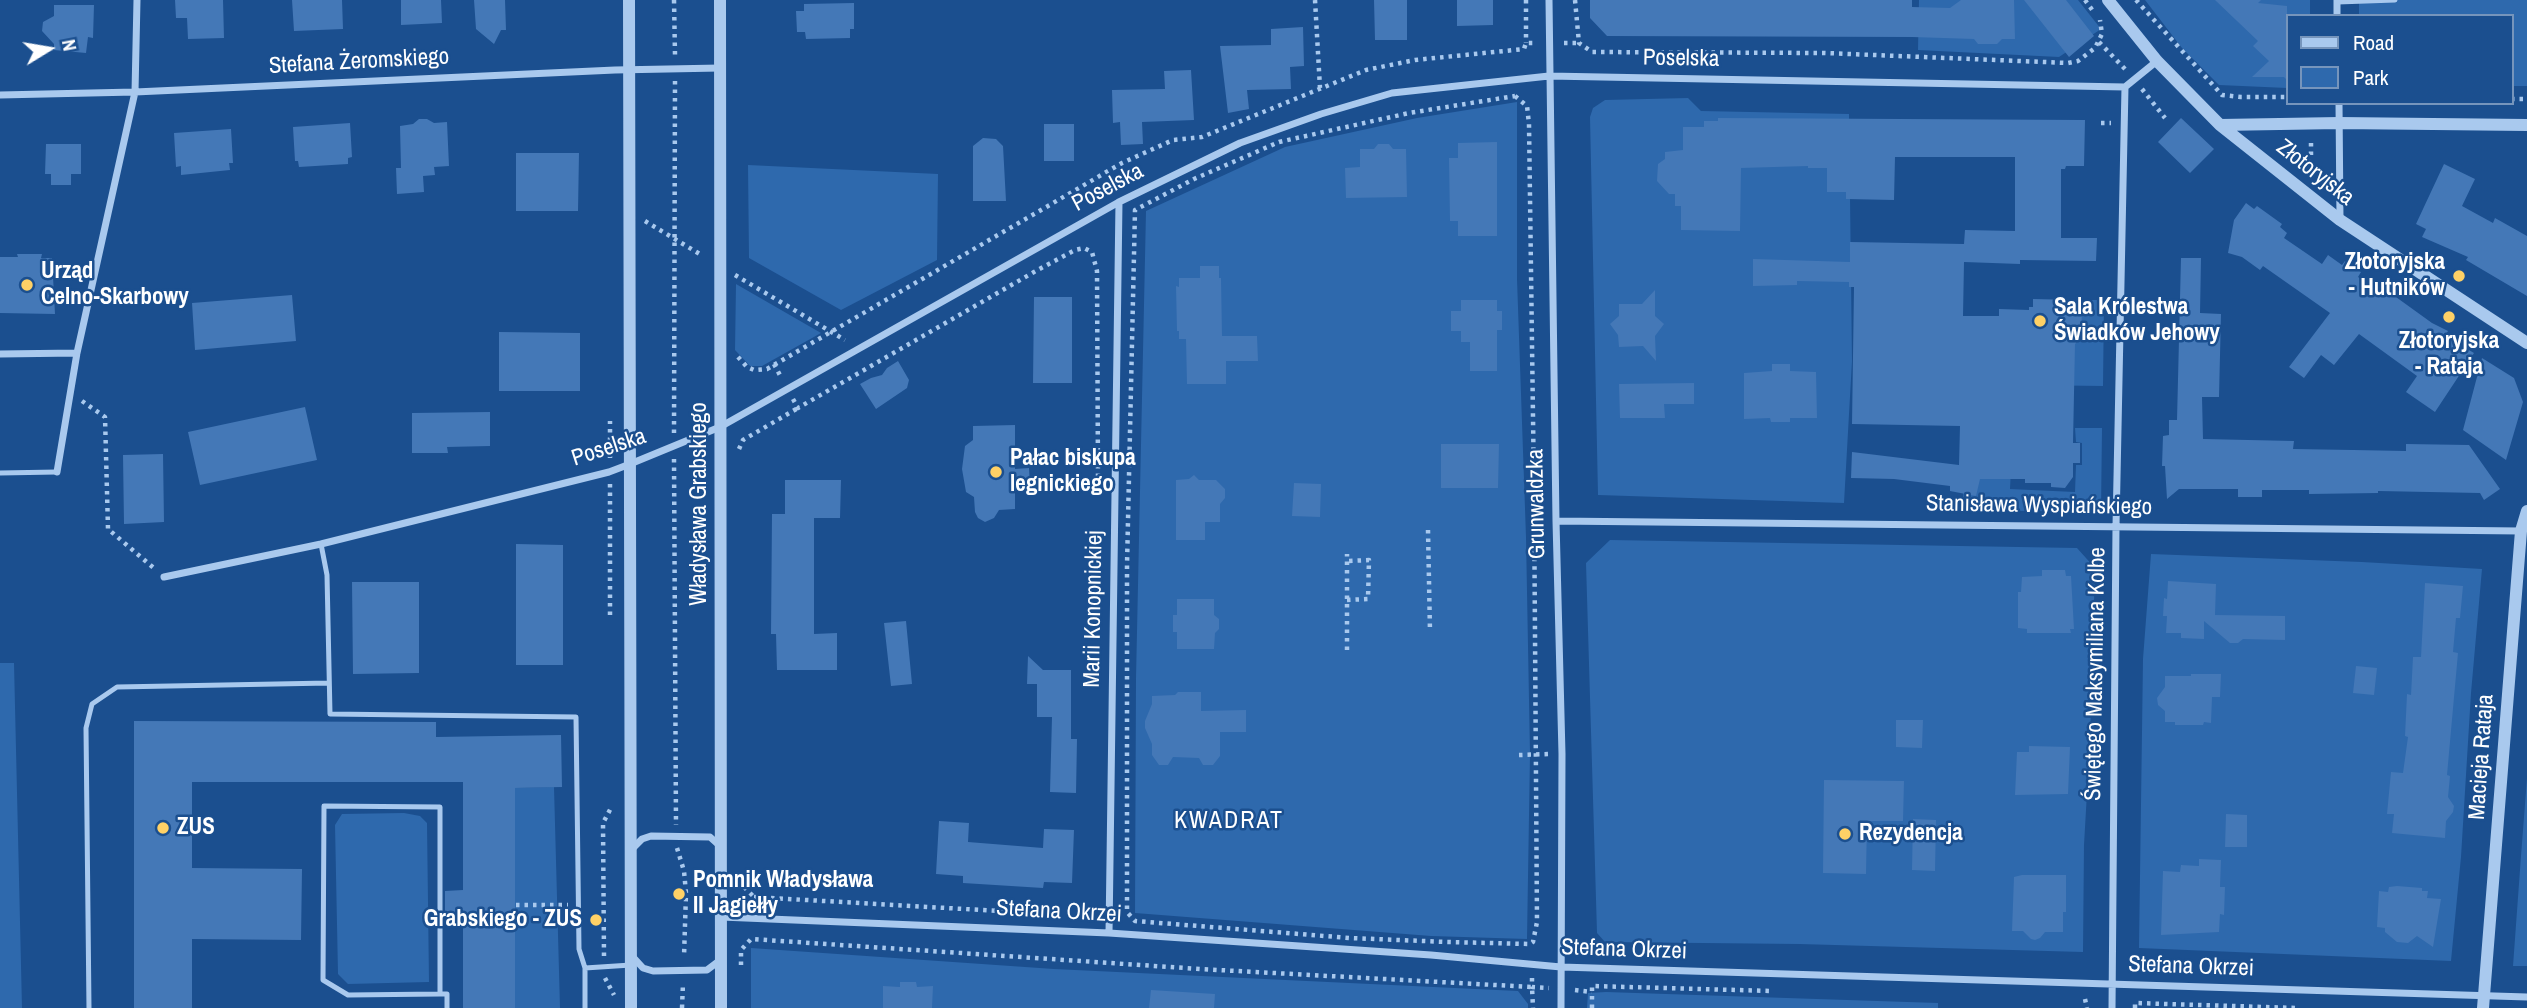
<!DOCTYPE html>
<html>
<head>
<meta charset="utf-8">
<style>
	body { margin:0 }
	#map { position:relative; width:2527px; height:1008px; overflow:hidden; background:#1b4f8f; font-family:"Archivo Narrow",sans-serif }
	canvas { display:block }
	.legend { position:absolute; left:2286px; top:14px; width:228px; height:91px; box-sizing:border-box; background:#1b4f8f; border:2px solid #7695bc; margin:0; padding:9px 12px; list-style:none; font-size:21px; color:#fff }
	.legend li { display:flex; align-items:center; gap:14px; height:35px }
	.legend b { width:35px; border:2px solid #7695bc }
	.north { position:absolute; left:14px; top:14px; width:70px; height:70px; -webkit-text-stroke:5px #1b4f8f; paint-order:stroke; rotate:79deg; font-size:19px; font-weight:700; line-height:28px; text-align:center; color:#fff }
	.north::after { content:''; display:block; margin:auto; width:24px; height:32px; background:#fff; clip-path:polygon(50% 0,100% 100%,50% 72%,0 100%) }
</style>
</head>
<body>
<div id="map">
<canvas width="2527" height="1008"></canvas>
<ul class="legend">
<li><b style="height:9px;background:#a9c9ee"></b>Road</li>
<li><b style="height:19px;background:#2e69ad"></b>Park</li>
</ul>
<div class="north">N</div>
</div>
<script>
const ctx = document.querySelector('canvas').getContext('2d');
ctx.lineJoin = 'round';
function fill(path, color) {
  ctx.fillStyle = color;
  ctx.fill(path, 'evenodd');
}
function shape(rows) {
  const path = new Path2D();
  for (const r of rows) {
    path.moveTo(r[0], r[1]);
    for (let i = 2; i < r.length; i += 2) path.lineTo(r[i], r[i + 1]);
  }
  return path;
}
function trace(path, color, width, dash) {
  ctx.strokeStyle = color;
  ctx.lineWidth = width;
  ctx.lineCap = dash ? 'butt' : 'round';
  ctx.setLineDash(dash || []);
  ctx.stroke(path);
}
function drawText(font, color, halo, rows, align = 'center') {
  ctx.font = font + ' "Archivo Narrow",sans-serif';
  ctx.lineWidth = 5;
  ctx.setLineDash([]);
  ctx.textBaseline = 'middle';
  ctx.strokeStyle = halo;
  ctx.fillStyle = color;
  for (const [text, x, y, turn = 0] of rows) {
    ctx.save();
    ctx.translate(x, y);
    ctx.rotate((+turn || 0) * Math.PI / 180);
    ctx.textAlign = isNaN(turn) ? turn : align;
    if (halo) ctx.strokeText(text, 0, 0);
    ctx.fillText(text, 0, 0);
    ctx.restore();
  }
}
const green = shape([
	[1919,0,2078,0,2101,29,2059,57,1918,50],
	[2145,0,2310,0,2310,16,2287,16,2287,88,2219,85,2182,48],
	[2359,0,2527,0,2527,86,2511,86,2511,16,2359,16],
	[1688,98,1701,111,1849,114,1852,361,1844,503,1598,495,1590,117,1593,108,1605,100],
	[1517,102,1517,279,1526,537,1530,754,1527,939,1431,936,1135,913,1136,678,1146,211,1285,147,1417,118],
	[748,165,938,174,937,260,841,310,749,258],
	[736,284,821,333,762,366,750,366,735,350],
	[2078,300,2104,300,2103,386,1946,384,2002,342,2077,343],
	[1964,426,2013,427,2010,489,2075,492,2076,465,2082,465,2082,443,2076,442,2075,428,2102,428,2101,512,1963,510],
	[1610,540,2077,548,2095,568,2090,740,2084,845,2083,952,1799,944,1605,942,1597,933,1586,563],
	[2151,554,2362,562,2482,569,2471,693,2461,857,2451,961,2139,948,2143,659],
	[0,663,14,663,22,1008,0,1008],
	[2527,778,2527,966,2513,966,2521,856],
	[554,787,560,1008,515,1008,515,788],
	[404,813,420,816,427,823,429,982,348,984,338,974,335,825,342,814],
	[751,948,1054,969,1518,991,1528,1004,1528,1008,751,1008],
	[1606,992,1938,1003,1938,1008,1587,1008,1588,993]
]);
const building = shape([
	[175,0,223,0,224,38,188,39,187,18,176,18],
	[292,0,342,0,343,29,294,31],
	[401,0,441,0,442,23,401,25],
	[474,0,505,0,506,30,501,30,494,44,476,29],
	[1374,0,1407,0,1407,40,1375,40],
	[1457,0,1493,0,1493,25,1457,26],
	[1590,0,1912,0,1912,7,1950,8,1961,0,2014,0,2015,39,2002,39,1997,44,1978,44,1974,39,1912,37,1607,36,1590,18],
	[2024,0,2066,0,2094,36,2069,57],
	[2215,0,2261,0,2258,3,2287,6,2287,80,2284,77,2252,77,2269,61,2253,46,2258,41],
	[854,3,854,29,850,29,850,38,806,39,805,32,797,32,796,11,804,11,804,4],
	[54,5,94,5,93,38,88,37,86,53,54,50,54,44,42,31,43,22,54,16],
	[1303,27,1304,66,1290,67,1291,89,1247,90,1249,109,1228,113,1220,46,1271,45,1271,29],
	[1191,70,1194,120,1142,122,1143,144,1121,145,1120,122,1113,123,1112,90,1165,89,1164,71],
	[1718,118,2085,120,2084,166,2066,166,2065,169,2061,169,2061,238,2097,238,2096,261,2020,260,2020,264,1964,262,1963,316,1999,316,1999,309,2029,310,2029,307,2033,307,2033,299,2075,300,2075,309,2082,310,2081,338,2075,344,2073,443,2080,443,2080,463,2073,463,2073,477,2065,488,2051,487,2051,483,2025,483,2025,479,1980,479,1976,496,1950,491,1950,486,1894,479,1851,478,1852,452,1959,465,1960,426,1852,424,1854,287,1849,287,1849,282,1797,281,1797,285,1753,286,1753,259,1850,262,1850,242,1964,244,1965,230,2015,231,2015,157,1895,157,1894,200,1846,199,1846,192,1827,192,1827,168,1808,168,1808,166,1741,168,1740,231,1681,230,1681,206,1675,206,1675,194,1669,194,1657,181,1658,164,1665,159,1665,152,1683,150,1683,127,1704,127,1704,121,1718,121],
	[2181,118,2214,149,2190,173,2158,142],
	[419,119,427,119,434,123,447,122,449,166,434,167,435,175,423,176,424,192,397,194,396,168,401,168,400,126,413,124],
	[350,123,352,157,348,158,348,164,299,167,298,161,295,161,293,127],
	[1044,124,1074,124,1074,161,1044,161],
	[231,129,233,163,229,163,230,170,181,175,181,166,176,167,174,133],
	[983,138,996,139,1003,146,1006,201,973,201,973,146],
	[1497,142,1497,236,1458,236,1458,221,1450,221,1449,158,1458,158,1458,143],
	[46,144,81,144,81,174,71,174,71,185,51,185,51,174,45,174],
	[1378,144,1389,144,1393,149,1406,149,1407,197,1346,198,1345,168,1360,167,1360,149,1374,149],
	[516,153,579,153,578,211,516,211],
	[2444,164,2475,179,2462,206,2493,223,2495,218,2527,236,2527,296,2466,260,2468,257,2422,237,2426,229,2416,224],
	[2246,203,2254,209,2257,206,2282,224,2280,227,2287,233,2284,238,2322,264,2328,255,2342,265,2345,261,2361,272,2358,277,2386,296,2389,292,2432,323,2448,331,2445,336,2474,353,2435,412,2406,392,2417,376,2359,334,2334,365,2321,355,2304,378,2289,367,2330,313,2263,266,2260,270,2242,257,2228,253,2234,220],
	[17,254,42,254,41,258,52,258,55,314,0,313,0,257,18,257],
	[2181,258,2201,258,2200,313,2221,314,2219,397,2202,397,2203,439,2294,441,2293,449,2353,450,2406,451,2406,444,2469,445,2500,489,2484,500,2480,493,2378,491,2378,493,2309,494,2309,490,2262,490,2262,497,2238,497,2238,489,2179,489,2167,499,2165,466,2162,466,2163,436,2169,435,2169,420,2177,420],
	[1200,266,1219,266,1219,278,1221,278,1222,336,1257,336,1258,361,1226,361,1226,384,1187,384,1186,339,1179,339,1179,331,1177,331,1176,286,1179,287,1179,278,1200,278],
	[1655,290,1655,316,1664,324,1655,336,1656,361,1643,346,1619,347,1618,335,1610,324,1619,316,1619,304,1642,304],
	[292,295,296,341,195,350,192,303],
	[1034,297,1072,297,1072,383,1033,383],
	[1461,300,1497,300,1497,311,1502,311,1502,330,1497,330,1497,371,1470,371,1470,342,1461,342,1461,331,1451,331,1451,311,1461,311],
	[499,332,580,333,580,391,499,391],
	[2482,358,2514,378,2523,402,2506,460,2463,430],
	[898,361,909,380,907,388,876,409,860,384,871,378,882,375,887,368],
	[1772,364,1790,364,1790,371,1816,372,1817,418,1790,418,1790,422,1771,422,1770,418,1744,419,1744,373,1772,371],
	[1694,383,1694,404,1664,404,1665,418,1620,418,1619,384],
	[305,407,317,460,200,485,188,432],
	[490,412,490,446,447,447,448,453,412,453,412,413],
	[1015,425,1015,469,1029,468,1030,485,1015,486,1015,509,999,510,994,518,985,522,978,518,975,512,974,497,966,492,962,469,965,446,973,440,973,426],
	[1441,444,1499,444,1498,488,1441,488],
	[163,454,164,522,124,524,123,455],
	[1194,475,1199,480,1216,480,1225,489,1225,498,1220,504,1220,522,1205,522,1205,540,1176,540,1176,480,1189,479],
	[785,480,841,480,840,518,814,518,814,634,837,633,837,670,777,670,776,634,771,634,772,514,785,514],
	[1294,483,1321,484,1320,517,1292,516],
	[516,544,563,545,563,665,516,665],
	[2042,570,2065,570,2066,576,2071,576,2074,629,2070,629,2071,633,2027,633,2027,629,2018,628,2018,592,2021,592,2022,577,2042,576],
	[2168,581,2216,584,2215,615,2285,616,2285,640,2243,639,2238,643,2230,643,2204,621,2204,639,2181,638,2181,633,2166,633,2167,616,2163,616,2164,598,2167,599],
	[352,582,419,582,419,673,353,674],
	[2425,583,2463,586,2460,618,2456,618,2453,652,2458,653,2447,775,2450,776,2448,797,2454,806,2453,812,2446,821,2445,838,2392,833,2394,814,2387,814,2391,772,2403,773,2408,737,2405,736,2407,694,2411,695,2413,657,2421,657],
	[1177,599,1214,599,1214,615,1219,619,1219,629,1215,633,1214,649,1177,649,1177,632,1173,632,1173,615,1177,615],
	[906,621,912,684,891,686,884,623],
	[1028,656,1043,670,1071,670,1071,739,1077,739,1076,793,1050,792,1052,717,1037,717,1037,684,1027,684],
	[2356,666,2377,668,2374,695,2353,693],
	[2191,674,2221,674,2220,697,2212,697,2211,723,2204,722,2203,725,2175,725,2175,722,2165,722,2165,711,2158,705,2157,698,2165,687,2165,676,2191,676],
	[1178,692,1201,692,1201,711,1246,710,1246,732,1220,732,1220,756,1213,765,1203,765,1199,758,1173,757,1168,765,1159,765,1152,755,1152,744,1145,728,1145,721,1152,704,1152,696,1175,695],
	[1896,720,1923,720,1922,748,1896,747],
	[134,721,436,722,436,737,561,735,562,787,515,788,515,1008,463,1008,463,920,445,920,445,891,463,890,463,782,192,782,192,868,302,869,301,940,192,939,192,1008,134,1008],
	[2029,746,2070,747,2068,794,2015,795,2017,752,2029,752],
	[1824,780,1904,781,1903,821,1867,821,1866,874,1823,873],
	[2226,814,2247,815,2247,847,2225,847],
	[1913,819,1936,820,1935,871,1912,870],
	[939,821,969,823,968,842,1043,848,1044,829,1074,830,1072,883,1044,882,1043,888,963,883,963,876,936,874],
	[2199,859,2221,860,2220,887,2225,887,2224,915,2220,914,2219,932,2161,935,2163,871,2180,872,2181,865,2199,866],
	[2022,875,2066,875,2066,912,2063,912,2063,932,2045,932,2040,938,2035,940,2031,939,2023,931,2012,931,2014,877],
	[2397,886,2422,888,2422,891,2428,891,2427,898,2441,899,2433,947,2417,936,2408,943,2397,942,2385,932,2385,928,2377,927,2379,891,2388,892,2389,887],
	[900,982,916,982,917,987,933,986,932,1008,883,1008,883,986,900,987],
	[1151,990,1215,994,1214,1008,1149,1008]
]);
const path = shape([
	[674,0,675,55],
	[1315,0,1320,88],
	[1526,0,1526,43],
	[1575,0,1579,43,1592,52,1825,53,2068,63,2078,61,2095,48,2102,34,2100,20],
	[2085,0,2093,11],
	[2136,0,2222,95,2241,97,2287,97],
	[2099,42,2125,69],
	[1564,43,1579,43],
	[2142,89,2165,118],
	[1515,96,1527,106,1529,124,1534,490,1537,922,1533,942,1530,944,1447,942,1350,938,1135,921,1127,912,1127,565,1135,210,1194,179,1279,142,1409,113,1515,96],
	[2511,99,2527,99],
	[2101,123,2111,123],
	[2304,170,2311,158,2311,139],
	[645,221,703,256],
	[735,275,845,340],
	[738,357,747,367,754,370,767,369,1122,163,1173,140,1202,137,1366,70,1415,60,1524,49,1526,43,1537,43],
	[774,364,782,379],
	[793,399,798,408,1034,272,1075,250,1084,248,1092,252,1097,271,1098,479],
	[82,401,105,417,108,529,155,569],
	[674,433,675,81],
	[739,449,743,440,798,408],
	[610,458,610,421],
	[674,459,676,825],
	[610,484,610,619],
	[1428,530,1430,632],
	[1347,600,1368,599,1369,560,1348,561],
	[1347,650,1347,554],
	[1519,755,1550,754],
	[677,848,684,871,686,893,684,957],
	[738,881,754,897,754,907],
	[754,897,1034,913],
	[516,905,568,905],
	[604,956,603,823,612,806],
	[741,965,741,950,751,939,1200,969,1532,987,1533,1008],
	[605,978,614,995],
	[1532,978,1532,987,1549,988],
	[1575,990,1592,992],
	[2085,999,2087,1008],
	[682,1008,683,983],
	[1592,1008,1592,986,1772,991],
	[2135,1008,2135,1003,2297,1008]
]);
const service = shape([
	[2337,2,2395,0],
	[0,473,57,472],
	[321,544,327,575,330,714,576,717,579,949,585,968,631,965],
	[585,968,585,1008],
	[440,994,440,807,324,806,323,980,348,995,440,994,447,994,447,1008],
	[89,1008,86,728,92,704,117,687,329,683]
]);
const minor = shape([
	[1549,0,1556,521,1562,754,1561,1008],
	[2337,0,2337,16],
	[0,95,135,92,615,70,720,68],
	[2339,103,2340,220],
	[0,354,77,353],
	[57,472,77,353,135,92,137,0],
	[1556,521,2521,531],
	[164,577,321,544,609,472,630,464,720,427,1119,202,1240,143,1321,114,1392,93,1549,76,2125,87],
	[632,849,642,839,651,836,710,837,720,846],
	[721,917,1109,933,1431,955,1561,967,2527,997],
	[1109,933,1119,202],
	[632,956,643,968,653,971,707,970,719,961],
	[2112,1008,2116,526,2125,87,2157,61]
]);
const tertiary = shape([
	[629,0,631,1008],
	[720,0,721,1008],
	[2108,0,2157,61,2220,125,2340,220,2527,343],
	[2220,125,2339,123,2527,125],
	[2483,1008,2521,531,2527,511]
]);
const markers = [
	[2459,276,7,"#ffd166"],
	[27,285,7,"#ffd166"],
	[2449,317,7,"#ffd166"],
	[2040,321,7,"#ffd166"],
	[996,472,7,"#ffd166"],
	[163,828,7,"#ffd166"],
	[1845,834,7,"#ffd166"],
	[679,894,7,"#ffd166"],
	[596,920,7,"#ffd166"]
];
const streetNames = [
	["Poselska",1681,59,1],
	["Stefana Żeromskiego",359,62,-3],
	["Złotoryjska",2315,173,38],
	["Poselska",1108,188,-28],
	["Poselska",609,448,-18],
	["Władysława Grabskiego",700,504,-90],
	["Grunwaldzka",1537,504,-91],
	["Stanisława Wyspiańskiego",2039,506,1],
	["Marii Konopnickiej",1094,609,-89],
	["Świętego Maksymiliana Kolbe",2096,674,-89],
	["Macieja Rataja",2482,757,-86],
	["Stefana Okrzei",1059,912,3],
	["Stefana Okrzei",1624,950,2],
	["Stefana Okrzei",2191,967,2]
];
const poiNames = [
	["Złotoryjska",2445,263,"right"],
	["- Hutników",2445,289,"right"],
	["Urząd",41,272],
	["Celno-Skarbowy",41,298],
	["Sala Królestwa",2054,308],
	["Świadków Jehowy",2054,334],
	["Złotoryjska",2449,342,"center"],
	["- Rataja",2449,368,"center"],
	["Pałac biskupa",1010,459],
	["legnickiego",1010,485],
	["ZUS",177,828],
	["Rezydencja",1859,834],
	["Pomnik Władysława",693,881],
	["II Jagiełły",693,907],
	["Grabskiego - ZUS",582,920,"right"]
];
const neighbourhoodNames = [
	["KWADRAT",1229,822]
];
fill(green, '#2e69ad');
fill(building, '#4478b7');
trace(path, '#a9c9ee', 4.5, [3.5, 5]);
trace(service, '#a9c9ee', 5);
trace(minor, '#a9c9ee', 7);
trace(tertiary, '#a9c9ee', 12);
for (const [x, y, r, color] of markers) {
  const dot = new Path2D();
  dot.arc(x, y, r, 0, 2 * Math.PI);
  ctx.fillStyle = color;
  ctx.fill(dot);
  trace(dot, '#1b4f8f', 2.5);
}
drawText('23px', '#fff', '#1b4f8f', streetNames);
drawText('bold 23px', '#fff', '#1b4f8f', poiNames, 'left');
ctx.letterSpacing = '2px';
drawText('24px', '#fff', '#1b4f8f', neighbourhoodNames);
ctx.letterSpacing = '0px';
</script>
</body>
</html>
